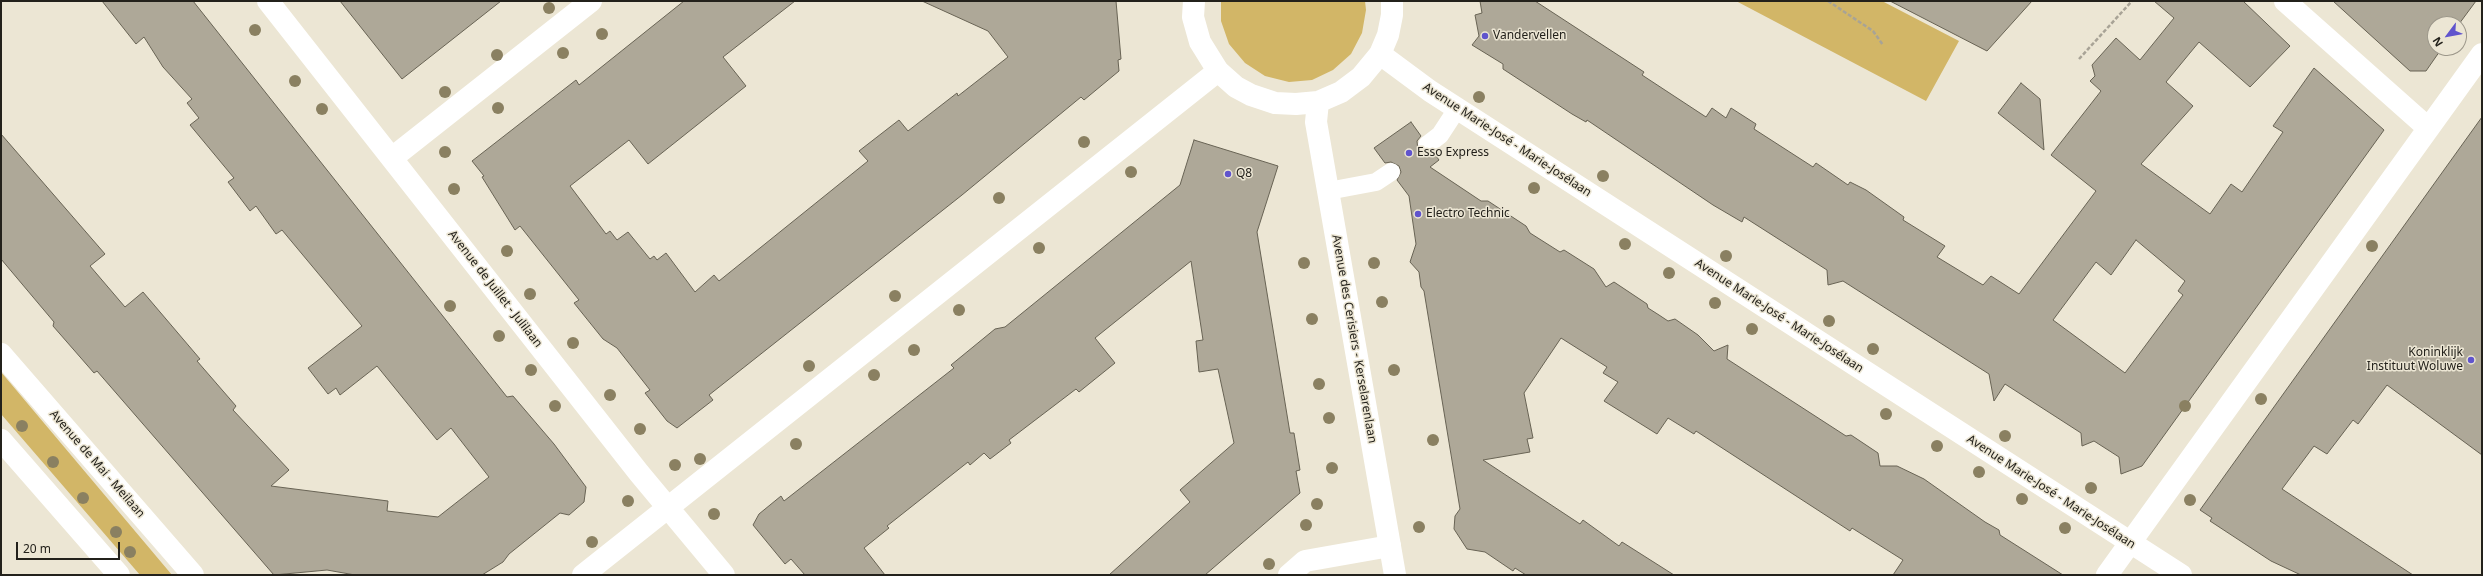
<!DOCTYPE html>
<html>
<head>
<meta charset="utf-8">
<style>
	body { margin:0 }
	#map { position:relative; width:2483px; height:576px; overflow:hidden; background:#ece6d4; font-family:"Noto Sans",sans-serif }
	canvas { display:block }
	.frame { position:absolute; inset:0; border:2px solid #23211b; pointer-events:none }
	.north { position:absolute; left:2427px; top:16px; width:40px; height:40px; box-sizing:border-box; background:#ece6d4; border:1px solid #9c978a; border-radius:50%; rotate:238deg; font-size:11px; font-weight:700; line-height:16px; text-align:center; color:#23211b }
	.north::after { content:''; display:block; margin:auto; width:14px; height:18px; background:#6054cd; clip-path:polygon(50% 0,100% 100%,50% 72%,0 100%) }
	.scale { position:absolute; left:16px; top:542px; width:104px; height:18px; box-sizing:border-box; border:2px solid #23211b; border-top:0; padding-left:5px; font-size:12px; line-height:14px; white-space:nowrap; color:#23211b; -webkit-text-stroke:3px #ece6d4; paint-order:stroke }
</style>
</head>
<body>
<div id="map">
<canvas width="2483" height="576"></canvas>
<div class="frame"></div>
<div class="north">N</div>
<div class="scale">20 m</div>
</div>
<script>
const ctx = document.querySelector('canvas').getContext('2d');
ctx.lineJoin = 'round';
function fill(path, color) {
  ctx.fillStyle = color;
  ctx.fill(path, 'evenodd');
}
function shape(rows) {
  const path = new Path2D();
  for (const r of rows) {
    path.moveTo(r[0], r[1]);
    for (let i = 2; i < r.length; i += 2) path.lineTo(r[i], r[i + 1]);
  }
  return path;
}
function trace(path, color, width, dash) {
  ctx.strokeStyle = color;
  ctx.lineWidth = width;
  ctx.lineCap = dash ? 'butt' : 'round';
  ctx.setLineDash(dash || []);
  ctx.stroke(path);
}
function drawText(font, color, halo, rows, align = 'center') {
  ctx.font = font + ' "Noto Sans",sans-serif';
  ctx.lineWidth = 3;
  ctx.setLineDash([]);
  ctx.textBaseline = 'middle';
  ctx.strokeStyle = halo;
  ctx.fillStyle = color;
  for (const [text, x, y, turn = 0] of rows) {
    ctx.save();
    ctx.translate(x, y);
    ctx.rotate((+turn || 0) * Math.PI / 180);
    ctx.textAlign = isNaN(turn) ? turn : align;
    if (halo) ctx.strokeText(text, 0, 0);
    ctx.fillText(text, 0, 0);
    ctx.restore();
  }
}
const green = shape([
	[1221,1,1365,1,1366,10,1362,33,1351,54,1333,70,1312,80,1289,82,1265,76,1245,63,1229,44,1221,21],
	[1736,1,1882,1,1959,41,1926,101],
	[1,372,172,575,140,575,1,414]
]);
const building = shape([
	[102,1,193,1,507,397,513,396,554,444,586,487,584,502,569,515,560,513,509,554,503,562,482,575,355,575,327,570,274,575,97,371,94,373,53,326,54,322,1,259,1,134,105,254,90,266,125,307,143,292,200,359,197,361,236,406,233,410,289,470,271,486,388,501,387,511,438,517,489,477,451,428,437,440,377,366,340,395,336,388,328,394,308,368,362,326,282,230,276,234,256,206,250,211,228,182,234,178,190,125,199,118,187,103,192,99,163,67,144,37,136,44,102,1],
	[340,1,501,1,402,79,340,1],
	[684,1,795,1,723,57,746,86,648,164,629,140,570,186,606,234,610,231,617,240,628,232,650,259,654,256,657,260,666,253,695,292,714,275,719,281,868,161,859,151,899,120,908,131,957,93,958,96,1008,57,988,31,922,1,1116,1,1121,59,1118,60,1119,71,1084,100,1081,97,962,195,709,395,713,400,677,428,667,421,645,393,650,390,617,348,603,339,574,303,579,300,520,226,515,230,482,177,484,176,472,161,576,80,579,85,684,1],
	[1480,1,1535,1,1644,72,1642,75,1706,117,1712,108,1726,118,1731,108,1756,124,1754,129,1813,167,1816,163,1848,185,1850,182,1866,190,1904,217,1903,220,1945,246,1937,257,1983,285,1991,276,2019,294,2096,191,2051,155,2101,91,2090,81,2095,76,2092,65,2116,38,2140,60,2174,18,2154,1,2243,1,2290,46,2250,87,2199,42,2166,82,2193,106,2141,164,2210,214,2231,184,2242,192,2283,132,2273,126,2314,68,2384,130,2142,466,2121,474,2119,457,2094,441,2082,446,2081,433,2005,384,1994,401,1989,374,1843,281,1828,285,1827,270,1744,217,1742,222,1713,205,1587,120,1586,122,1572,114,1503,69,1503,64,1472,45,1479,36,1475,15,1482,13,1480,1],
	[2136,240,2185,281,2178,291,2183,295,2125,373,2053,320,2096,262,2111,275,2136,240],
	[1890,1,2032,1,1987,51,1890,1],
	[2333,1,2476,1,2459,24,2435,24,2435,48,2442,48,2426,71,2410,71,2333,1],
	[2021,83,2040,99,2044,150,1998,113,2021,83],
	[2482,117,2482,455,2387,385,2358,424,2353,420,2327,454,2314,446,2282,489,2413,575,2301,575,2271,561,2210,521,2212,518,2200,510,2482,117],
	[1411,122,1421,136,1417,141,1418,151,1423,155,1434,153,1439,160,1430,167,1481,201,1488,201,1526,226,1530,233,1560,252,1564,250,1594,269,1606,287,1614,282,1647,304,1648,308,1659,315,1668,321,1675,319,1698,335,1714,351,1728,345,1727,359,1846,436,1851,435,1878,453,1880,466,1897,466,1924,479,1985,522,1999,530,2000,535,2063,575,1893,575,1903,560,1852,528,1850,531,1696,431,1694,434,1668,418,1657,434,1604,401,1618,382,1603,373,1607,367,1561,338,1524,393,1533,438,1527,439,1530,452,1483,460,1580,524,1583,520,1619,546,1622,542,1674,575,1526,575,1515,568,1513,571,1485,552,1467,549,1454,529,1455,516,1460,509,1424,291,1421,287,1419,272,1410,262,1416,244,1409,196,1397,180,1401,172,1399,166,1391,162,1385,163,1374,148,1411,122],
	[1194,140,1278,166,1257,232,1290,433,1294,433,1300,470,1296,471,1300,493,1205,575,1109,575,1190,502,1180,490,1234,443,1218,369,1199,372,1196,341,1203,340,1191,261,1095,338,1115,363,1079,392,1076,389,1009,440,1011,443,990,459,984,453,970,465,968,462,887,526,889,528,864,548,885,575,805,575,791,559,785,564,753,525,759,514,781,496,784,501,954,368,951,365,995,329,1005,327,1180,185,1194,140]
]);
const path = shape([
	[1828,1,1873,31,1883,45],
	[2079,59,2132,1]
]);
const lane = shape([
	[1427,145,1440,135,1457,109],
	[1328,191,1376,182,1391,172]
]);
const street = shape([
	[268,1,639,473,724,575],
	[2285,1,2428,128],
	[1380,54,1430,91,2181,575],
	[392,158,591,1],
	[583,575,1218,71],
	[1289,575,1305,561,1390,546],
	[2107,575,2482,54]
]);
const secondary = shape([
	[1194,1,1193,17,1200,42,1218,71,1236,87,1251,95,1275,103,1296,104,1318,102,1341,92,1361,77,1380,54,1388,35,1392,15,1392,1],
	[1318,102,1316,122,1395,575],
	[1,354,193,575],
	[1,440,119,575]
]);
const trees = [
	[549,8],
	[255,30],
	[602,34],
	[563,53],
	[497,55],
	[295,81],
	[445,92],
	[1479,97],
	[498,108],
	[322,109],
	[1084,142],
	[445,152],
	[1131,172],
	[1603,176],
	[1534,188],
	[454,189],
	[999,198],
	[1625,244],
	[2372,246],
	[1039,248],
	[507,251],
	[1726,256],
	[1304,263],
	[1374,263],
	[1669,273],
	[530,294],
	[895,296],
	[1382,302],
	[1715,303],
	[450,306],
	[959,310],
	[1312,319],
	[1829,321],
	[1752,329],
	[499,336],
	[573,343],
	[1873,349],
	[914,350],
	[809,366],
	[531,370],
	[1394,370],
	[874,375],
	[1319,384],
	[610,395],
	[2261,399],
	[555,406],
	[2185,406],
	[1886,414],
	[1329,418],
	[22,426],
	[640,429],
	[2005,436],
	[1433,440],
	[796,444],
	[1937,446],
	[700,459],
	[53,462],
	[675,465],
	[1332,468],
	[1979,472],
	[2091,488],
	[83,498],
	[2022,499],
	[2190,500],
	[628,501],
	[1317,504],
	[714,514],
	[1306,525],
	[1419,527],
	[2065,528],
	[116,532],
	[592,542],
	[130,552],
	[1269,564]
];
const markers = [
	[1485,36,4,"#6054cd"],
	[1409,153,4,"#6054cd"],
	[1228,174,4,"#6054cd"],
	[1418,214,4,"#6054cd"],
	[2471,360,4,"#6054cd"]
];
const poiNames = [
	["Vandervellen",1493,36],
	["Esso Express",1417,153],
	["Q8",1236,174],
	["Electro Technic",1426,214],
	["Koninklijk",2463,353,"right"],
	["Instituut Woluwe",2463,367,"right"]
];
const streetNames = [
	["Avenue Marie-José - Marie-Josélaan",1507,140,33],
	["Avenue de Juillet - Julilaan",495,289,52],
	["Avenue Marie-José - Marie-Josélaan",1779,316,33],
	["Avenue des Cerisiers - Kerselarenlaan",1354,339,80],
	["Avenue de Mai - Meilaan",97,464,49],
	["Avenue Marie-José - Marie-Josélaan",2051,492,33]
];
fill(green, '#d2b667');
fill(building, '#aea898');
trace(building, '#686354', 1);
trace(path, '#a8a396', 2.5, [4, 2]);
trace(lane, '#fff', 18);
trace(street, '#fff', 22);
trace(secondary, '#fff', 22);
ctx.fillStyle = '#8a8061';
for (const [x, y] of trees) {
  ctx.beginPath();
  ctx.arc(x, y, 6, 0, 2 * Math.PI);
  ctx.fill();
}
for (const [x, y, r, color] of markers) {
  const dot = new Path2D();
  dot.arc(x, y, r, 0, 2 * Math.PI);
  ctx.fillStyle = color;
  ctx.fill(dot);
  trace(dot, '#ece6d4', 1.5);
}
drawText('12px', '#23211b', '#ece6d4', poiNames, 'left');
drawText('12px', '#23211b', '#ece6d4', streetNames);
</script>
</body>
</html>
